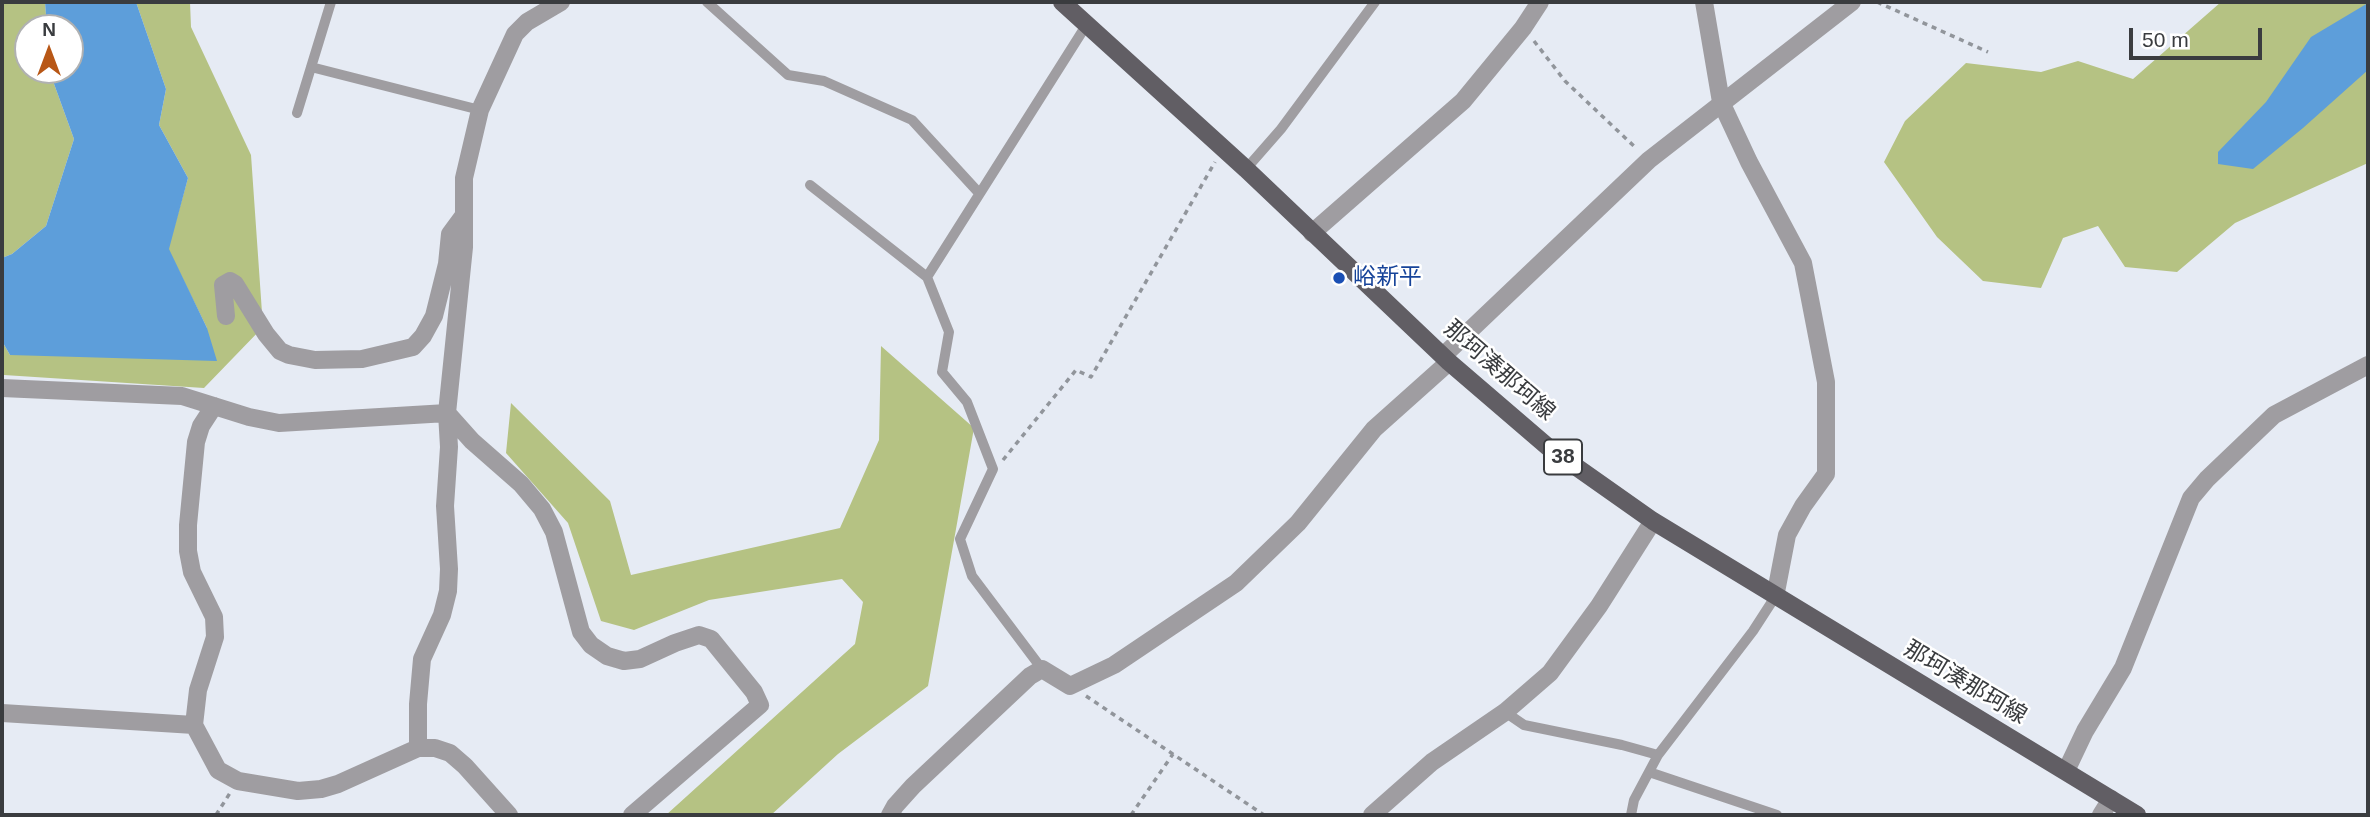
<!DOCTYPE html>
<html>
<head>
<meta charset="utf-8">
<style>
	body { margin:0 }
	#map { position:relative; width:2370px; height:817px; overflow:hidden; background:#e6ebf4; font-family:Helvetica,sans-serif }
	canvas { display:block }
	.frame { position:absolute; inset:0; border:4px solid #3a3c3f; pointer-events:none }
	.north { position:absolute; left:14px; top:14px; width:70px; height:70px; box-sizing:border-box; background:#fff; border:2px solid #b0b1b2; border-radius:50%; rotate:0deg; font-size:19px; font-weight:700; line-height:28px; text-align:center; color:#3a3c3f }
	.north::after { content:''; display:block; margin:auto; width:24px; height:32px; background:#b85716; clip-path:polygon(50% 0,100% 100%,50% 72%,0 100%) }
	.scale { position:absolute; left:2129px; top:28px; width:133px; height:32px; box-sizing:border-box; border:4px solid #3a3c3f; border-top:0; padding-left:9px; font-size:21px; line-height:24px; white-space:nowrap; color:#3a3c3f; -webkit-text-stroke:5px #fff; paint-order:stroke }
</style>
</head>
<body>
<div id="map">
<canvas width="2370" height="817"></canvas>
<div class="frame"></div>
<div class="north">N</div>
<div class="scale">50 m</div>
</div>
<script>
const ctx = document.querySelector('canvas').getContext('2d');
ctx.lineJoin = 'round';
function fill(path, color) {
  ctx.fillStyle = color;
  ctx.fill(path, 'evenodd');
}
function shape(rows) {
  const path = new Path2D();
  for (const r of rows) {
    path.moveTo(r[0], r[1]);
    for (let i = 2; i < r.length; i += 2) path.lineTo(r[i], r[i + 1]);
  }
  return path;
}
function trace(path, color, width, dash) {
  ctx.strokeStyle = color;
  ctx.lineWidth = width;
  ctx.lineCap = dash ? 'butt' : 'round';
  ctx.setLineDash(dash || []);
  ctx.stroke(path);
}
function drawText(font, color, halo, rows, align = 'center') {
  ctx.font = font + ' Helvetica,"Noto Sans JP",sans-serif';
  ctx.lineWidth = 5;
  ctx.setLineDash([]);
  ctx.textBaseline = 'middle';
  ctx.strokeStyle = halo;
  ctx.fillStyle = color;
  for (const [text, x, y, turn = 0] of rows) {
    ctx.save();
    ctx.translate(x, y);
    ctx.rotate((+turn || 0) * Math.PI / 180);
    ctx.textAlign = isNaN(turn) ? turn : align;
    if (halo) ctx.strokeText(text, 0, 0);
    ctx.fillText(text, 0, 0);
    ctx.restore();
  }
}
const green = shape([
	[2,2,45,2,47,28,28,28,28,70,49,70,74,139,46,226,12,254,2,258],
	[136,2,190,2,191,27,251,155,263,327,204,388,4,375,2,372,2,341,10,355,207,328,168,249,188,178,159,125,166,89],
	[2221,2,2368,2,2368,163,2235,223,2177,272,2125,267,2098,226,2063,238,2041,288,1983,281,1937,237,1884,162,1905,121,1966,63,2041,72,2078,61,2133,79],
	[881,346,974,428,928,686,838,754,771,815,666,815,855,644,863,602,842,579,709,600,634,630,601,621,568,523,506,453,511,403,610,501,631,575,840,528,879,440]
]);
const water = shape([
	[45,2,136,2,166,89,159,125,188,178,169,249,207,328,217,361,10,355,2,341,2,258,12,254,46,226,74,139,49,70,70,70,70,28,47,28],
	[2368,3,2368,70,2303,128,2253,169,2218,164,2218,152,2266,102,2311,37]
]);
const path = shape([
	[1877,2,1988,52],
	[1534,41,1565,81,1637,149],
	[1003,460,1076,370,1091,377,1215,162],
	[1086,696,1264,815],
	[216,815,230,793],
	[1131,815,1173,754]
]);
const service = shape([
	[707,2,788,75,824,81,912,120,979,193],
	[311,67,480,110],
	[297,113,331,2],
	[1246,169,1281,129,1375,2],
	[810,185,927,277],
	[1042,669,972,576,960,539,993,469,967,402,942,372,949,332,927,277,1087,24],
	[1505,712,1524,725,1622,745,1658,755],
	[1649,772,1777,815],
	[1631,815,1634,800,1658,755,1753,631,1775,597]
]);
const minor = shape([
	[1704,2,1721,102,1749,162,1803,263,1826,382,1826,474,1803,506,1787,535,1775,597],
	[1312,233,1463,101,1523,28,1540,2],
	[226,316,223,285,230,281,235,284,266,334,280,351,289,355,315,360,362,359,413,347,423,336,434,316,447,264,450,234,464,215],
	[1443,356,1649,160,1852,2],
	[2,388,182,396,249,417,279,423,447,413],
	[214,406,201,426,196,442,188,525,188,551,192,572,214,617,215,637,198,690,194,725,218,770,238,781,298,791,321,789,338,784,418,748,435,748,450,753,465,766,509,815],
	[447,413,472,441,521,484,542,509,554,532,581,632,591,645,607,656,624,661,640,659,675,643,699,635,711,639,754,692,760,705,632,815],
	[2,713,194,725],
	[418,748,418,704,422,659,442,615,448,591,449,569,445,506,449,447,447,413,464,247,464,178,480,110,515,34,527,22,561,2],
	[2066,771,2085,731,2123,668,2191,498,2207,479,2274,415,2368,365],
	[890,815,895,806,913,786,1030,676,1042,669,1070,686,1114,665,1236,583,1298,523,1374,429,1449,362],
	[1372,815,1432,762,1505,712,1550,673,1599,606,1653,521],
	[2101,815,2111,799]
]);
const primary = shape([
	[1062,2,1246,169,1449,362,1548,447,1653,521,2137,815]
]);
const markers = [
	[1339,278,7,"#1a4fb4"]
];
const shields = [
	[1563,457,38]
];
const shieldNames = [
	["38",1563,457]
];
const transitNames = [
	["峪新平",1353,278]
];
const streetNames = [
	["那珂湊那珂線",1499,371,41],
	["那珂湊那珂線",1965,683,31]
];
fill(green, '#b5c283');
fill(water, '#5d9eda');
trace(path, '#91959b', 3.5, [5, 5]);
trace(service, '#9f9da1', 10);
trace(minor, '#9f9da1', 18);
trace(primary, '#615e64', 18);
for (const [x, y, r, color] of markers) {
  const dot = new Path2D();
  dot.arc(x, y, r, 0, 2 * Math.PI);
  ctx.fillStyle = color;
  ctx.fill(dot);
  trace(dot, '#fff', 2.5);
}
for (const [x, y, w] of shields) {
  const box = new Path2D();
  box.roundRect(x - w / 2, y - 17.5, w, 35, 5);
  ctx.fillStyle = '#fff';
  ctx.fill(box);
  trace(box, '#3a3c3f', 2);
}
drawText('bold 21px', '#3a3c3f', null, shieldNames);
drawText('23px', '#164399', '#fff', transitNames, 'left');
drawText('23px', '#3a3c3f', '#fff', streetNames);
</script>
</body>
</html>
